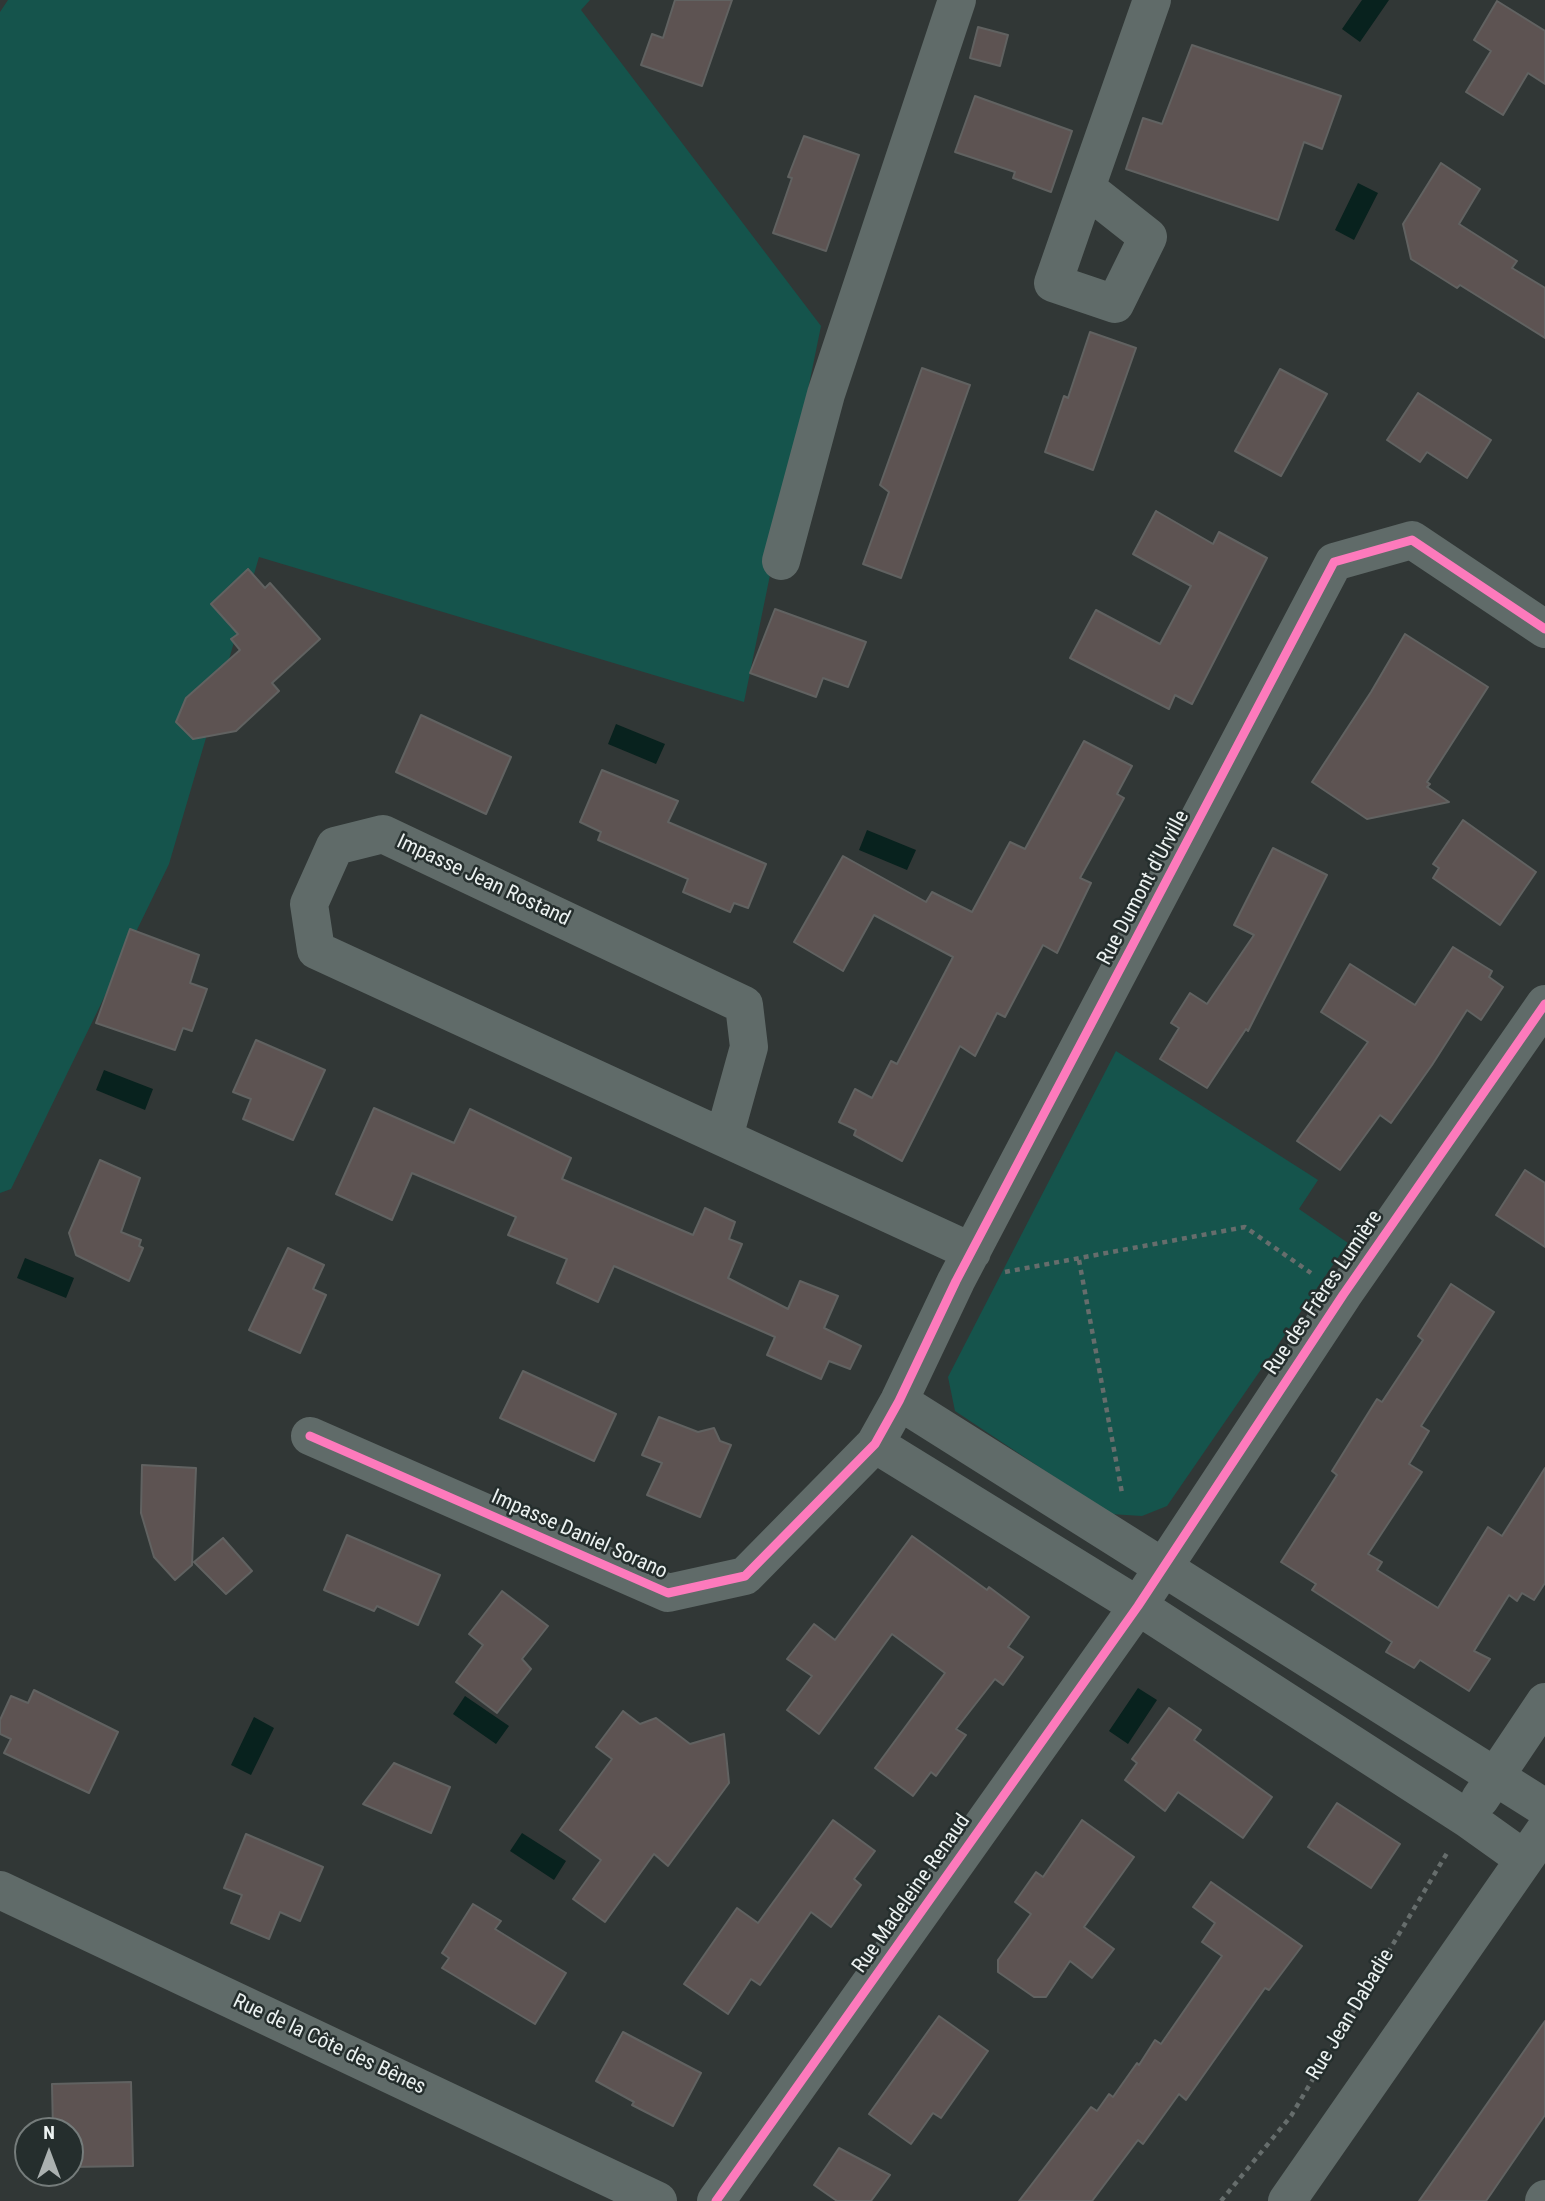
<!DOCTYPE html>
<html>
<head>
<meta charset="utf-8">
<style>
	body { margin:0 }
	#map { position:relative; width:1545px; height:2201px; overflow:hidden; background:#313736; font-family:"Roboto Condensed",sans-serif }
	canvas { display:block }
	.north { position:absolute; left:14px; top:2117px; width:70px; height:70px; box-sizing:border-box; background:#252e2d; border:2px solid #757c7b; border-radius:50%; rotate:0deg; font-size:19px; font-weight:700; line-height:28px; text-align:center; color:#ecf2f1 }
	.north::after { content:''; display:block; margin:auto; width:24px; height:32px; background:#abb1b0; clip-path:polygon(50% 0,100% 100%,50% 72%,0 100%) }
</style>
</head>
<body>
<div id="map">
<canvas width="1545" height="2201"></canvas>
<div class="north">N</div>
</div>
<script>
const ctx = document.querySelector('canvas').getContext('2d');
ctx.lineJoin = 'round';
function fill(path, color) {
  ctx.fillStyle = color;
  ctx.fill(path, 'evenodd');
}
function shape(rows) {
  const path = new Path2D();
  for (const r of rows) {
    path.moveTo(r[0], r[1]);
    for (let i = 2; i < r.length; i += 2) path.lineTo(r[i], r[i + 1]);
  }
  return path;
}
function trace(path, color, width, dash) {
  ctx.strokeStyle = color;
  ctx.lineWidth = width;
  ctx.lineCap = dash ? 'butt' : 'round';
  ctx.setLineDash(dash || []);
  ctx.stroke(path);
}
function drawText(font, color, halo, rows, align = 'center') {
  ctx.font = font + ' "Roboto Condensed",sans-serif';
  ctx.lineWidth = 5;
  ctx.setLineDash([]);
  ctx.textBaseline = 'middle';
  ctx.strokeStyle = halo;
  ctx.fillStyle = color;
  for (const [text, x, y, turn = 0] of rows) {
    ctx.save();
    ctx.translate(x, y);
    ctx.rotate((+turn || 0) * Math.PI / 180);
    ctx.textAlign = isNaN(turn) ? turn : align;
    if (halo) ctx.strokeText(text, 0, 0);
    ctx.fillText(text, 0, 0);
    ctx.restore();
  }
}
const green = shape([
	[8,0,590,0,581,10,821,326,744,702,259,557,169,864,11,1189,0,1193,0,12],
	[1116,1051,1318,1180,1299,1209,1348,1243,1167,1506,1142,1516,1110,1514,955,1411,948,1377]
]);
const water = shape([
	[1362,0,1389,0,1360,42,1342,29],
	[1358,183,1378,193,1354,240,1335,230],
	[616,724,665,744,656,764,608,744],
	[867,830,916,850,907,870,859,850],
	[104,1070,153,1089,145,1110,96,1090],
	[25,1258,74,1278,66,1298,17,1278],
	[1138,1688,1157,1700,1128,1744,1109,1731],
	[465,1696,509,1726,496,1744,453,1714],
	[254,1717,274,1728,251,1775,231,1765],
	[522,1833,566,1861,554,1880,510,1851]
]);
const building = shape([
	[675,0,732,0,702,86,641,65,652,34,663,38,675,0],
	[1497,1,1545,31,1545,84,1528,73,1503,115,1466,92,1491,51,1474,40,1497,1],
	[978,27,1008,35,1000,66,970,58,978,27],
	[1192,45,1341,96,1322,149,1304,142,1278,220,1126,169,1143,118,1162,124,1192,45],
	[975,96,1072,131,1051,192,1013,178,1015,172,955,152,975,96],
	[804,136,859,155,826,251,773,233,792,178,788,177,804,136],
	[1441,163,1480,189,1459,224,1517,261,1512,268,1545,288,1545,338,1460,285,1457,288,1411,259,1403,224,1441,163],
	[1090,332,1136,348,1093,470,1045,452,1064,396,1068,398,1090,332],
	[922,368,970,385,901,578,863,564,889,492,880,485,922,368],
	[1280,369,1327,394,1281,476,1235,451,1280,369],
	[1418,393,1491,440,1467,478,1427,452,1420,462,1387,440,1418,393],
	[1156,511,1213,544,1219,532,1267,558,1192,704,1175,695,1169,709,1070,658,1096,610,1160,644,1191,586,1133,554,1156,511],
	[248,569,265,588,270,583,320,639,272,683,279,691,236,731,193,739,176,722,186,698,240,650,231,639,238,634,211,604,248,569],
	[775,609,866,642,848,687,823,678,816,697,750,673,775,609],
	[1405,634,1488,687,1427,782,1430,784,1427,787,1449,802,1367,819,1312,782,1371,692,1405,634],
	[421,715,511,757,486,814,396,772,421,715],
	[1084,741,1132,766,1117,794,1124,798,1080,878,1091,883,1057,953,1043,945,1005,1017,997,1013,975,1056,960,1046,902,1161,854,1135,856,1130,839,1122,855,1089,872,1098,891,1061,897,1064,953,957,874,915,843,971,794,942,843,856,926,902,932,892,972,912,1010,842,1025,849,1084,741],
	[602,770,678,801,668,822,766,864,748,908,734,903,730,912,683,892,688,879,598,840,601,832,580,822,602,770],
	[1463,820,1536,872,1500,925,1433,878,1439,868,1433,864,1463,820],
	[1273,848,1327,875,1248,1031,1246,1029,1207,1088,1160,1059,1179,1028,1171,1023,1190,993,1207,1004,1254,935,1234,925,1273,848],
	[130,929,199,955,190,983,207,989,192,1031,183,1028,175,1050,96,1023,130,929],
	[1453,947,1492,971,1489,977,1503,987,1481,1020,1467,1010,1432,1065,1391,1123,1380,1115,1340,1170,1297,1141,1368,1042,1321,1012,1350,964,1415,1005,1453,947],
	[256,1040,325,1070,293,1140,243,1119,251,1099,233,1092,256,1040],
	[374,1108,454,1143,470,1109,571,1158,562,1179,693,1235,705,1208,735,1222,729,1239,742,1244,728,1278,788,1309,800,1281,838,1296,824,1328,861,1346,850,1369,829,1361,821,1379,767,1355,775,1337,614,1266,598,1302,557,1283,567,1259,508,1235,516,1217,412,1173,392,1220,336,1194,374,1108],
	[100,1160,140,1178,121,1232,141,1240,139,1246,143,1248,129,1281,76,1255,69,1233,100,1160],
	[1525,1170,1545,1183,1545,1247,1496,1215,1525,1170],
	[288,1248,324,1265,313,1289,326,1295,300,1353,249,1330,288,1248],
	[1451,1284,1494,1312,1421,1426,1429,1431,1409,1464,1422,1472,1368,1554,1382,1562,1377,1570,1438,1608,1488,1527,1502,1536,1545,1468,1545,1583,1534,1600,1522,1593,1517,1601,1509,1595,1474,1651,1490,1659,1469,1691,1420,1660,1414,1668,1386,1652,1392,1642,1312,1590,1316,1584,1281,1562,1337,1475,1332,1471,1377,1399,1382,1402,1423,1340,1418,1336,1451,1284],
	[523,1371,616,1414,594,1461,500,1418,523,1371],
	[659,1417,698,1432,714,1428,720,1441,731,1445,700,1517,647,1495,662,1463,642,1455,659,1417],
	[142,1465,196,1468,192,1565,175,1580,154,1557,141,1513,142,1465],
	[347,1535,440,1575,418,1625,377,1606,374,1611,324,1590,347,1535],
	[912,1536,987,1590,989,1587,1029,1617,1008,1647,1023,1657,1003,1685,995,1679,956,1729,966,1735,936,1776,931,1772,913,1796,875,1768,945,1673,892,1634,819,1734,787,1710,812,1676,787,1659,814,1624,835,1640,912,1536],
	[223,1538,252,1571,226,1594,194,1562,223,1538],
	[502,1591,548,1626,522,1659,531,1669,497,1713,456,1682,483,1645,469,1634,502,1591],
	[34,1690,118,1732,89,1793,4,1753,11,1739,0,1734,0,1720,11,1696,28,1703,34,1690],
	[1169,1708,1201,1730,1194,1740,1272,1797,1243,1838,1178,1792,1165,1811,1125,1780,1137,1763,1132,1759,1169,1708],
	[623,1711,640,1724,656,1718,690,1744,724,1734,729,1783,668,1866,654,1854,605,1922,573,1899,601,1860,560,1830,612,1759,596,1747,623,1711],
	[394,1763,450,1787,431,1833,363,1804,394,1763],
	[1337,1803,1400,1844,1371,1888,1308,1847,1337,1803],
	[833,1820,875,1851,854,1879,861,1885,831,1927,811,1912,760,1985,751,1979,728,2014,684,1984,737,1908,758,1923,833,1820],
	[1082,1820,1134,1857,1084,1927,1114,1949,1092,1978,1070,1961,1046,1997,1034,1997,998,1972,998,1960,1031,1914,1015,1902,1036,1872,1043,1877,1082,1820],
	[246,1834,323,1867,300,1921,280,1912,269,1939,231,1923,242,1895,224,1888,246,1834],
	[1211,1882,1302,1946,1269,1990,1265,1988,1186,2100,1179,2094,1143,2144,1138,2140,1092,2201,1019,2201,1091,2107,1097,2111,1109,2094,1113,2097,1137,2063,1139,2065,1155,2040,1161,2044,1222,1956,1202,1942,1215,1923,1193,1907,1211,1882],
	[473,1904,501,1921,495,1929,566,1973,535,2024,442,1968,449,1958,442,1953,473,1904],
	[939,2016,988,2051,941,2118,933,2113,911,2144,869,2114,939,2016],
	[1545,2021,1545,2115,1486,2201,1419,2201,1545,2021],
	[623,2032,701,2073,673,2126,632,2105,634,2102,596,2081,623,2032],
	[131,2082,133,2166,70,2167,70,2131,53,2131,52,2084,131,2082],
	[839,2148,890,2175,871,2201,837,2201,814,2185,839,2148]
]);
const path = shape([
	[1079,1260,1122,1493],
	[1005,1272,1245,1227,1311,1273],
	[1221,2201,1291,2116,1447,1853]
]);
const minor = shape([
	[1086,188,1148,237,1115,304,1053,283,1086,188,1152,0],
	[781,561,826,394,957,0],
	[724,1137,749,1047,744,1005,383,834,335,846,309,904,316,950,972,1252],
	[899,1401,1545,1808],
	[310,1436,668,1593,745,1576,875,1444,899,1401,956,1281,1334,562,1412,540,1545,629],
	[875,1444,1138,1606,1468,1819,1524,1859],
	[1480,1799,1545,1702],
	[0,1890,658,2201],
	[716,2201,1138,1606,1343,1295,1545,1004],
	[1287,2201,1545,1830],
	[1544,2201,1545,2199]
]);
const cycleway = shape([
	[310,1436,668,1593,745,1576,875,1444,899,1401,956,1281,1334,562,1412,540,1545,629],
	[716,2201,1138,1606,1343,1295,1545,1004]
]);
const streetNames = [
	["Impasse Jean Rostand",483,881,25],
	["Rue Dumont d'Urville",1144,888,-62],
	["Rue des Frères Lumière",1324,1293,-56],
	["Impasse Daniel Sorano",579,1535,24],
	["Rue Madeleine Renaud",912,1894,-55],
	["Rue Jean Dabadie",1351,2015,-59],
	["Rue de la Côte des Bênes",329,2045,25]
];
fill(green, '#15544c');
fill(water, '#08221e');
fill(building, '#5d5352');
trace(building, '#616261', 2);
trace(path, '#666d6c', 4.5, [5, 5]);
trace(minor, '#606b69', 38);
trace(cycleway, '#fd7abc', 9);
drawText('21px', '#ecf2f1', '#252e2d', streetNames);
</script>
</body>
</html>
